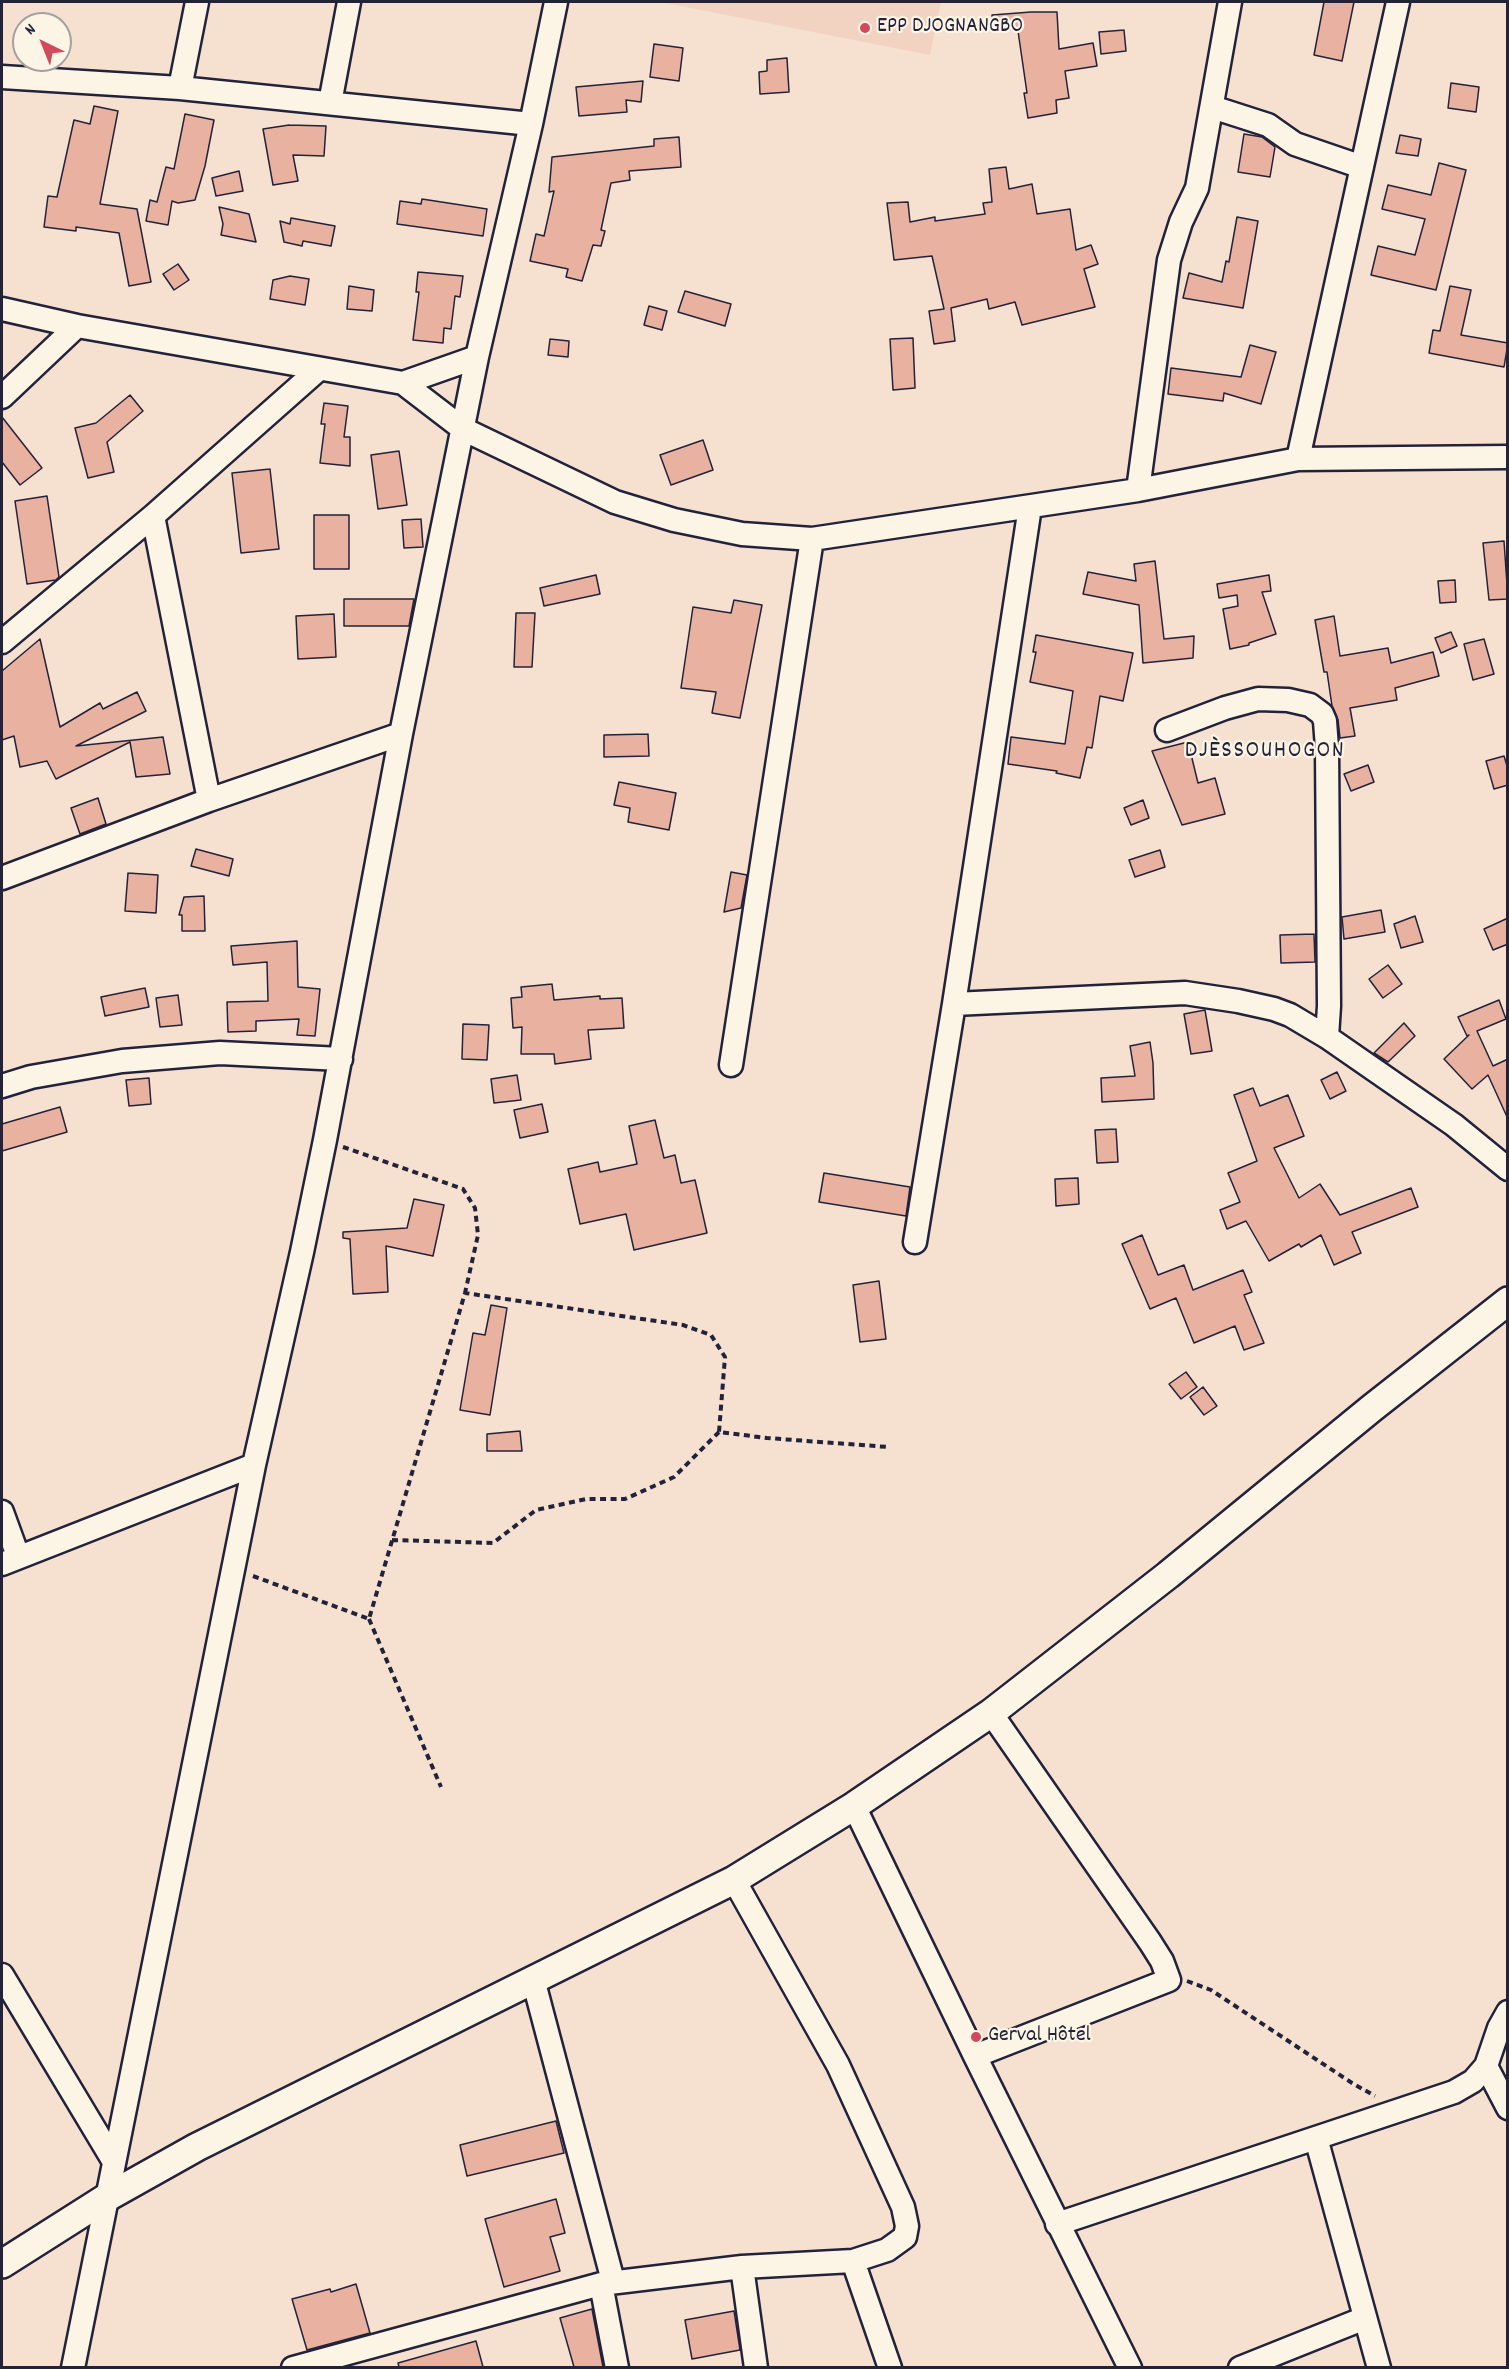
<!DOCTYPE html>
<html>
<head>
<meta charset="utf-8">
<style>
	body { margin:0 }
	#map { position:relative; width:1509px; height:2369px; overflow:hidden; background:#f6e1d0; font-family:Dekko,sans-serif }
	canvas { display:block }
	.frame { position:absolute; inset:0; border:3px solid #22223b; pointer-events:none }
	.north { position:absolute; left:12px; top:12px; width:60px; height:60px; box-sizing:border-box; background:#fcf5e5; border:2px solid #a5a1a1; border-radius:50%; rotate:317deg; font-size:16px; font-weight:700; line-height:24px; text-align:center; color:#22223b }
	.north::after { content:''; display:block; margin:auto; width:21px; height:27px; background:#d1495b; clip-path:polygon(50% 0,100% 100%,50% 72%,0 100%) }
</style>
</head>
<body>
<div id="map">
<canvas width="1509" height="2369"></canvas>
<div class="frame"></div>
<div class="north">N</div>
</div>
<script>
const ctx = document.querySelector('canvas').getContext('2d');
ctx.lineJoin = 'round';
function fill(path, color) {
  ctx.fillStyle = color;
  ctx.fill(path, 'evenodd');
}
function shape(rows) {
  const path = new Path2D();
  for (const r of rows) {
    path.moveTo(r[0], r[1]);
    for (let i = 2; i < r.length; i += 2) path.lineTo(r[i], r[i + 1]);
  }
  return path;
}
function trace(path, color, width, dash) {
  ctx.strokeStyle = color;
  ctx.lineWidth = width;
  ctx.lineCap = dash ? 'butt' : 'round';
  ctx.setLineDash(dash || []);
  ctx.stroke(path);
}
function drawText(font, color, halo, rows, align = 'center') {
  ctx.font = font + ' Dekko,sans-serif';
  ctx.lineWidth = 4.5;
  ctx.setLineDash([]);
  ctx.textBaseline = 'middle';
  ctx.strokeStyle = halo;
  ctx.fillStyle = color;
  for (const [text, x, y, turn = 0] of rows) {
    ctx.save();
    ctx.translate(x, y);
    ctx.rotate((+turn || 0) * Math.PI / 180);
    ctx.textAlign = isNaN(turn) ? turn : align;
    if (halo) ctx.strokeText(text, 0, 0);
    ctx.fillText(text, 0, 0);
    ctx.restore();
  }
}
const built = shape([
	[660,2,941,2,930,55]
]);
const building = shape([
	[1324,2,1354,2,1342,61,1314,55,1324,2],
	[1031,12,1057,12,1059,49,1093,43,1097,66,1065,71,1069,98,1056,100,1057,113,1028,118,1024,93,1027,93,1018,31,1014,31,1014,29,994,31,992,15,1031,12],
	[1124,30,1126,51,1101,54,1099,32,1124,30],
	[654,44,683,48,679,81,650,77,654,44],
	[787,58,789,92,760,94,759,72,767,71,767,60,787,58],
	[643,81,641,102,626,100,627,112,579,116,576,87,643,81],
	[1451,83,1479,87,1476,112,1448,108,1451,83],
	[94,106,118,111,100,204,137,209,151,282,129,286,119,233,76,227,76,231,44,227,48,196,57,197,74,120,90,124,94,106],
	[185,114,214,120,205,166,195,200,178,203,172,201,168,225,146,221,150,200,157,202,166,167,174,169,185,114],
	[289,125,326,126,324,156,293,155,298,181,273,185,263,129,289,125],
	[1244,134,1262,137,1275,147,1270,177,1238,172,1244,134],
	[1400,135,1421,139,1418,156,1396,153,1400,135],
	[679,137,681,167,629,171,630,180,611,183,601,230,605,231,601,246,593,245,582,281,566,277,568,269,530,261,536,234,544,236,554,191,549,192,552,157,654,146,654,139,679,137],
	[1439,163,1466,170,1436,290,1371,275,1378,246,1415,255,1425,219,1382,209,1388,185,1431,195,1439,163],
	[1006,167,1009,189,1032,184,1037,214,1070,209,1076,250,1091,245,1098,264,1084,269,1095,307,1022,325,1015,302,989,309,987,299,951,308,955,341,934,344,929,311,944,309,932,256,894,260,887,203,908,202,910,222,935,217,935,221,985,214,983,203,992,202,989,169,1006,167],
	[239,171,243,191,216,196,212,178,239,171],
	[422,199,487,209,483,236,397,224,400,201,421,204,422,199],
	[219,207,249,214,256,242,221,235,223,224,219,207],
	[1237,217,1258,221,1243,308,1183,298,1189,273,1222,282,1226,261,1229,262,1237,217],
	[291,218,335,226,331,246,303,241,302,246,284,242,280,221,290,224,291,218],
	[178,264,189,280,174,290,163,274,178,264],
	[418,272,463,276,460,297,455,296,451,329,444,328,443,343,413,340,419,292,416,292,418,272],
	[290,276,309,279,305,305,270,299,273,280,290,276],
	[349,286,374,290,372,311,347,309,349,286],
	[1450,286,1471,290,1461,335,1508,343,1504,367,1429,353,1433,330,1440,331,1450,286],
	[685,291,731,304,725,326,678,312,685,291],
	[649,306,667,311,662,330,644,325,649,306],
	[913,338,915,388,893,390,890,339,913,338],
	[550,339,569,341,568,357,548,355,550,339],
	[1250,345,1276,352,1261,404,1224,393,1223,401,1168,394,1171,368,1241,377,1250,345],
	[130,395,143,411,107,442,114,472,88,478,75,428,96,423,130,395],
	[324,403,348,406,344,437,350,437,350,466,320,463,325,424,321,424,324,403],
	[2,417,42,468,20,485,2,462,2,417],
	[703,440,713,470,671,485,660,455,703,440],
	[399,451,407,505,378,509,371,455,399,451],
	[270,469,279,549,241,553,232,473,270,469],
	[47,496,59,577,56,580,27,584,15,501,47,496],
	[314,515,349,515,349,569,314,569,314,515],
	[421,519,423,547,404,548,402,520,421,519],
	[1504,541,1508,599,1489,600,1483,543,1504,541],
	[1155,561,1164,639,1194,636,1193,658,1143,663,1139,605,1083,594,1088,572,1136,581,1134,564,1155,561],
	[596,575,600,594,544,606,540,588,596,575],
	[1269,575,1271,591,1262,592,1276,634,1249,643,1249,645,1230,649,1223,609,1238,606,1237,595,1219,598,1217,584,1269,575],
	[1455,580,1456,602,1440,603,1438,581,1455,580],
	[344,599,414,599,409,626,344,626,344,599],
	[734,600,762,605,740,718,712,713,716,692,681,688,693,607,731,613,734,600],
	[516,613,535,613,532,667,514,667,516,613],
	[334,614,336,657,298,659,296,616,334,614],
	[1334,616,1340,656,1388,648,1391,663,1433,652,1439,676,1395,688,1397,700,1350,708,1355,736,1340,738,1338,720,1332,706,1327,672,1324,672,1315,620,1334,616],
	[1451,632,1457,646,1441,653,1435,638,1451,632],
	[1036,635,1133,653,1123,701,1100,696,1092,748,1087,747,1080,778,1056,773,1057,771,1008,764,1011,737,1065,744,1073,691,1030,682,1036,652,1033,652,1036,635],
	[40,639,60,727,100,703,103,709,137,692,146,711,76,746,163,737,170,774,136,777,130,742,56,779,47,761,20,767,14,736,2,740,2,671,40,639],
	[1484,639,1494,674,1473,680,1464,644,1484,639],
	[648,734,649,756,604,757,604,735,648,734],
	[1188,742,1198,783,1215,778,1225,814,1182,825,1152,751,1188,742],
	[1504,756,1508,769,1508,785,1494,789,1486,761,1504,756],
	[1368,765,1374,782,1351,791,1344,774,1368,765],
	[619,782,676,793,669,830,628,822,630,808,614,805,619,782],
	[98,798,106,824,80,834,71,808,98,798],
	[1143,800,1149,818,1131,825,1124,808,1143,800],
	[196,849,233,859,229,876,191,866,196,849],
	[1160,850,1165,867,1135,877,1129,860,1160,850],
	[731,872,747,875,741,908,724,912,731,872],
	[128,873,158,875,156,913,125,911,128,873],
	[204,896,205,931,182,931,182,915,179,915,184,897,204,896],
	[1381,910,1385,932,1344,939,1342,917,1381,910],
	[1415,916,1423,942,1401,948,1394,924,1415,916],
	[1508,918,1508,944,1493,950,1484,929,1508,918],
	[1314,934,1315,962,1281,963,1280,935,1314,934],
	[297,941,298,987,320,989,315,1036,297,1035,299,1019,256,1021,256,1031,228,1032,227,1002,268,1001,267,962,233,965,231,946,297,941],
	[1388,965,1402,984,1383,998,1369,979,1388,965],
	[552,984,554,1000,600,996,600,999,622,998,624,1028,588,1030,591,1059,555,1064,554,1054,521,1054,522,1027,513,1028,511,998,522,997,521,987,552,984],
	[145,988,149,1007,105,1016,101,997,145,988],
	[178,995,182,1025,160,1027,156,998,178,995],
	[1499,1000,1506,1019,1477,1031,1493,1066,1508,1059,1508,1119,1488,1075,1472,1089,1444,1059,1469,1035,1467,1036,1458,1017,1499,1000],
	[1205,1010,1212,1051,1191,1054,1184,1014,1205,1010],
	[1404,1023,1415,1036,1388,1062,1374,1053,1404,1023],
	[463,1024,489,1025,487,1060,462,1059,463,1024],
	[1150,1042,1153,1063,1154,1099,1102,1102,1101,1078,1135,1076,1130,1046,1150,1042],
	[1337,1072,1346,1091,1330,1099,1321,1080,1337,1072],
	[517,1075,521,1100,494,1103,491,1079,517,1075],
	[149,1078,151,1104,129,1106,126,1080,149,1078],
	[1253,1088,1260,1106,1288,1095,1304,1136,1274,1148,1299,1198,1320,1184,1340,1215,1411,1188,1418,1207,1352,1232,1361,1253,1334,1265,1321,1235,1301,1247,1299,1244,1269,1261,1246,1221,1227,1229,1220,1210,1240,1202,1228,1173,1257,1161,1234,1095,1253,1088],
	[542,1104,548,1132,520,1138,514,1110,542,1104],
	[60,1107,67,1132,2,1151,2,1124,60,1107],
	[655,1120,664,1158,675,1155,681,1183,695,1180,707,1233,634,1250,626,1214,580,1224,568,1169,598,1162,600,1172,637,1164,629,1126,655,1120],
	[1116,1129,1118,1162,1097,1163,1095,1130,1116,1129],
	[824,1173,910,1187,906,1216,819,1202,824,1173],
	[1078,1178,1079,1204,1056,1206,1055,1179,1078,1178],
	[414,1199,444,1205,433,1256,386,1246,388,1292,353,1294,350,1239,343,1238,343,1232,407,1228,414,1199],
	[1142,1235,1158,1275,1184,1265,1193,1290,1243,1270,1252,1292,1244,1295,1264,1343,1244,1350,1235,1326,1194,1343,1176,1298,1150,1309,1122,1244,1142,1235],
	[879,1281,886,1339,860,1342,853,1285,879,1281],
	[491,1305,507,1308,490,1415,460,1410,473,1333,485,1335,491,1305],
	[1186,1372,1197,1387,1181,1399,1169,1384,1186,1372],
	[1203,1387,1217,1406,1204,1415,1190,1397,1203,1387],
	[520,1431,522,1451,487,1451,487,1434,520,1431],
	[556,2121,564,2153,467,2176,460,2145,556,2121],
	[556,2199,565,2233,550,2237,560,2271,504,2287,485,2219,556,2199],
	[356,2284,370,2333,307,2350,292,2299,330,2289,331,2292,356,2284],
	[592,2309,603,2367,574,2367,560,2318,592,2309],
	[734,2311,740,2350,692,2359,685,2320,734,2311],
	[476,2341,483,2367,399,2367,398,2363,476,2341]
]);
const path = shape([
	[343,1147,463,1189,475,1208,478,1235,465,1293],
	[392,1540,493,1543,536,1510,586,1499,625,1499,674,1477,719,1432],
	[253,1576,369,1619,465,1293,683,1325,711,1335,725,1357,719,1432,767,1438,888,1447],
	[369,1619,441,1787],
	[1187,1981,1211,1990,1352,2083,1375,2096]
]);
const minor = shape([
	[2,77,180,88,531,124],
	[180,88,197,2],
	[330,103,349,2],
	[1212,107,1268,125,1295,144,1362,167],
	[2,309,77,326,403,383,463,429,615,502,674,520,742,534,812,539,1138,490,1298,459,1508,457],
	[403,383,477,357],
	[2,397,77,326],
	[1298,459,1398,2],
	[1138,490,1169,260,1181,222,1197,188,1230,2],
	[153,516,209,800],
	[2,642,153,516,319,369],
	[1167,730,1225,708,1258,699,1288,700,1310,705,1322,714,1325,721,1327,748,1329,1006,1327,1037],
	[2,878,209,800,401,734],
	[954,1004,1185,993,1238,1001,1274,1009,1290,1015,1327,1037,1454,1125,1508,1169],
	[731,1065,812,539],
	[2,1086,31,1077,122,1061,220,1053,341,1059],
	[915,1242,954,1004,1030,507],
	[2,1512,18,1556],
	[2,1564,254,1465,302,1252,325,1140,401,734,477,357,531,124,556,2],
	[854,1806,975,2056,1130,2368],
	[2,1975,113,2160],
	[533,1979,613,2281],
	[975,2056,1169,1980,1162,1961,1150,1942,991,1713],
	[1486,2066,1508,2108],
	[1316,2138,1379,2368],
	[1057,2224,1454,2092,1473,2081,1486,2066,1499,2028,1508,2012],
	[853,2261,890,2368],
	[742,2267,756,2368],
	[601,2284,617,2368],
	[73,2368,254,1465],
	[293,2368,601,2284,742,2267,853,2261,887,2250,905,2237,907,2226,903,2207,838,2065,734,1880],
	[1240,2368,1365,2318]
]);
const tertiary = shape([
	[2,2264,106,2198,197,2147,734,1880,854,1806,991,1713,1168,1575,1372,1408,1508,1301]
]);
const markers = [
	[865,28,6,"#d1495b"],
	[976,2037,6,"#d1495b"]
];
const poiNames = [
	["EPP DJOGNANGBO",877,28],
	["Gerval Hôtel",988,2037]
];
const neighbourhoodNames = [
	["DJÈSSOUHOGON",1265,753]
];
fill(built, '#f2d3c1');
fill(building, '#e9b19f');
trace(building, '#22223b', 1.5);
trace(minor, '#22223b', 27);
trace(tertiary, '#22223b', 32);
trace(path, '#22223b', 4, [6, 4.5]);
trace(minor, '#fcf5e5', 22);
trace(tertiary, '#fcf5e5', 27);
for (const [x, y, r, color] of markers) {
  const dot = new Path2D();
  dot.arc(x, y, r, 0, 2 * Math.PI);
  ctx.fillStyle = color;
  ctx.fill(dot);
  trace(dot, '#fcf5e5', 2);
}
drawText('22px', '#22223b', '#fcf5e5', poiNames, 'left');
ctx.letterSpacing = '1.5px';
drawText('24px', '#22223b', '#fcf5e5', neighbourhoodNames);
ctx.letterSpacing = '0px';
</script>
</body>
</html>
